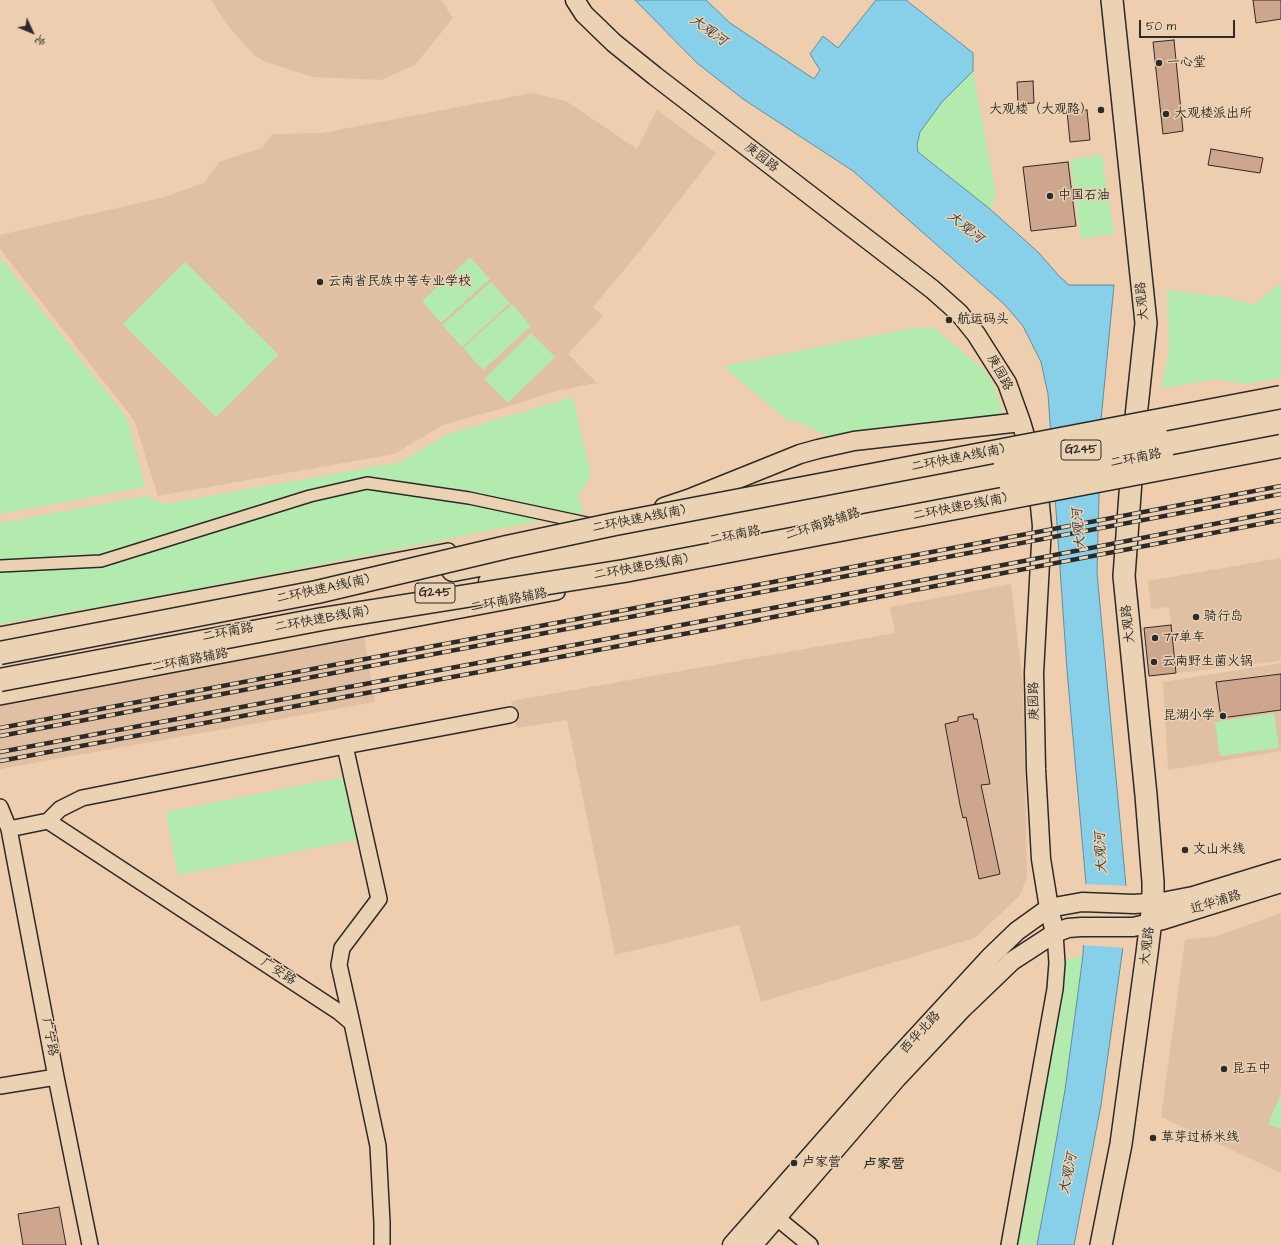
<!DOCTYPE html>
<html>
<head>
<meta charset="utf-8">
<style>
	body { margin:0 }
	#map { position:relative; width:1281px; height:1245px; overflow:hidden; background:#eeceaf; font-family:"Architects Daughter","LXGW WenKai TC",sans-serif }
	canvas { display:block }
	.north { position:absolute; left:12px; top:12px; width:40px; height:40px; -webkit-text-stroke:3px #ead2b3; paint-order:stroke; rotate:134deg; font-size:11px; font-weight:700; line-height:16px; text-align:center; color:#2b2b2b }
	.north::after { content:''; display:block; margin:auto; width:14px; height:18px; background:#2b2b2b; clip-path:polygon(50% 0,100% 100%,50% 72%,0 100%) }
	.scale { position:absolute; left:1139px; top:20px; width:96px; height:18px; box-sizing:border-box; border:2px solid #2b2b2b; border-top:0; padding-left:5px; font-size:12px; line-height:14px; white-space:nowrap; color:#2b2b2b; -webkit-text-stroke:3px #ead2b3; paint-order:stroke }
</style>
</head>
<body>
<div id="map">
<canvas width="1281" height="1245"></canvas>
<div class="north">北</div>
<div class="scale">50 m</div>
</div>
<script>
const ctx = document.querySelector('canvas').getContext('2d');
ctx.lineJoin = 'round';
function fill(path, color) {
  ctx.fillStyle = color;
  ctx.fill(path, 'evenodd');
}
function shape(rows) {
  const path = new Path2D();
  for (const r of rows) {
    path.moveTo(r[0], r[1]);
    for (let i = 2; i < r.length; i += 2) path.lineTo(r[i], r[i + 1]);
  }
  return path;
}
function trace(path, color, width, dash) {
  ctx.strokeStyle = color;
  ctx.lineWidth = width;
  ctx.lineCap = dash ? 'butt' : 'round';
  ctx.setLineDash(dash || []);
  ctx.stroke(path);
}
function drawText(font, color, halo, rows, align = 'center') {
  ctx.font = font + ' "Architects Daughter","LXGW WenKai TC",sans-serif';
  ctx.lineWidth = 3;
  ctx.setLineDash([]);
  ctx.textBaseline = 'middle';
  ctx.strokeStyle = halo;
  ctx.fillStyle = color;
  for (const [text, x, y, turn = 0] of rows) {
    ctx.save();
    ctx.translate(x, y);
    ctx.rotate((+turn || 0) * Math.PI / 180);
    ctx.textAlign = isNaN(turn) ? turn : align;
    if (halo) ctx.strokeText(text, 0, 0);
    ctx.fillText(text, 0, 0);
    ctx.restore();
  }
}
const built = shape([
	[211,0,441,0,453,18,415,65,381,80,313,77,264,61,253,54,229,27],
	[532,93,566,101,637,149,657,110,716,153,635,257,593,307,603,316,568,354,597,383,560,390,500,409,443,425,394,454,158,496,134,420,0,249,0,235,165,197,204,183,219,162,262,148,272,134,322,133],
	[1281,558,1281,661,1177,673,1169,607,1151,609,1148,581],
	[1011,584,1023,685,1027,877,1020,895,975,938,761,1002,739,925,615,955,567,720,517,728,511,701,895,633,890,607],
	[364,638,375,702,0,769,0,703],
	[1281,663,1281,751,1168,770,1163,682],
	[1281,913,1281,1173,1161,1117,1185,940,1217,936]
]);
const green = shape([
	[973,71,996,196,990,209,918,152,917,145,920,132,942,102],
	[1102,154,1114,234,1081,239,1070,160],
	[0,257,127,418,145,487,0,514],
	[470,257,490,279,441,323,422,301],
	[185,262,279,355,216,417,123,324],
	[491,282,510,303,462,347,442,325],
	[1281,283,1281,378,1244,384,1218,379,1161,388,1169,353,1167,290,1226,297,1253,305],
	[512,304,531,326,483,370,463,348],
	[912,328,934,328,982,368,994,385,1003,414,871,432,834,440,806,425,785,419,723,366],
	[531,333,555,357,508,403,484,379],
	[573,397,591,476,578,496,584,512,156,597,0,624,0,523,146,496,164,504,401,462,448,434],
	[1274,713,1279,748,1220,756,1215,722],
	[348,776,360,839,178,875,166,812],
	[1083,955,1065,1090,1049,1182,1037,1245,1003,1245,1057,963],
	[1281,1093,1281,1129,1268,1124]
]);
const water = shape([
	[635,0,706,0,730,23,814,79,820,70,810,54,823,36,838,48,876,0,906,0,973,53,973,71,942,102,920,132,917,145,918,152,990,209,1039,253,1059,276,1069,285,1114,285,1101,420,1097,573,1126,886,1123,947,1101,1105,1074,1245,1037,1245,1049,1182,1065,1090,1083,955,1086,884,1067,670,1048,394,1041,362,1023,326,1005,305,853,171,743,99,697,63,635,0]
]);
const pier = shape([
	[1084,884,1128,886,1125,948,1082,945]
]);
const building = shape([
	[1253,0,1281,0,1281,19,1256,23,1253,0],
	[1174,40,1183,131,1163,134,1153,42,1174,40],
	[1033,81,1034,103,1018,104,1017,82,1033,81],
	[1087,110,1090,140,1070,142,1067,111,1087,110],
	[1211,149,1263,158,1260,173,1208,165,1211,149],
	[1068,162,1076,226,1031,231,1023,167,1068,162],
	[1171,625,1176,673,1149,676,1144,628,1171,625],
	[1281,674,1281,710,1221,718,1216,682,1281,674],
	[973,714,974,719,977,719,990,784,981,785,1000,874,979,879,966,817,963,818,960,805,945,724,958,721,958,717,973,714],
	[59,1207,66,1245,23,1245,18,1214,59,1207]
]);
const pedestrian = shape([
	[0,566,101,561,310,496,367,483,469,498,591,524]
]);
const minor = shape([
	[0,635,448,551],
	[0,697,557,592],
	[345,746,379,899,342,948,339,965,352,1023],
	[0,807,9,829,56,1077,90,1245],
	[48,821,60,809,82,798,345,746,510,715],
	[9,829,48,821,339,1012,352,1023,378,1146,382,1223,382,1245],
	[0,1086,56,1077],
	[777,1218,810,1245],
	[1009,1245,1055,989,1057,963,1055,933]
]);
const tertiary = shape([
	[575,0,584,14,614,43,655,76,932,289,959,313,976,334,1007,383,1021,422,1037,476,1042,526,1034,673,1036,769,1041,859,1049,908,1055,933],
	[664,507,688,499,800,454,818,449,854,441,1021,422],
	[732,1245,887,1069,990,957,1017,931,1049,908,1082,902,1134,904,1162,902,1193,896,1281,869],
	[753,1245,897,1078,961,1010,1012,961,1055,933,1068,928,1081,927,1133,927,1163,920,1281,883]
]);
const secondary = shape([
	[1101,1245,1121,1144,1147,953,1153,904,1153,882,1146,795,1124,576,1135,426,1146,323,1112,0]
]);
const primary = shape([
	[1157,436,1281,411],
	[1162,454,1281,431],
	[453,570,1005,465],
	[490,582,1010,483]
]);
const rail = shape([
	[0,728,1281,486],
	[0,736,1281,494],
	[0,752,998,566,1281,511],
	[0,761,716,628,1281,520]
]);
const primaryBridge = shape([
	[1005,465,1157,436],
	[1010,483,1162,454]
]);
const trunkBridge = shape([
	[0,653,317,592,507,547,615,524,1281,397],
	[0,680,322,619,624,571,1281,446]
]);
const markers = [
	[1159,63,4,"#2b2b2b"],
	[1101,110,4,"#2b2b2b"],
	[1166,114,4,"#2b2b2b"],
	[1050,196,4,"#2b2b2b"],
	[320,282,4,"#2b2b2b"],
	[949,320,4,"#2b2b2b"],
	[1196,617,4,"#2b2b2b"],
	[1155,638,4,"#2b2b2b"],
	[1154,662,4,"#2b2b2b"],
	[1223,716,4,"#2b2b2b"],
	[1185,850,4,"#2b2b2b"],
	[1224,1069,4,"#2b2b2b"],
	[1153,1138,4,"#2b2b2b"],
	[794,1163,4,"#2b2b2b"]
];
const shields = [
	[1081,450,40],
	[435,593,40]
];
const shieldNames = [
	["G245",1081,450],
	["G245",435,593]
];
const poiNames = [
	["一心堂",1167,63],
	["大观楼（大观路）",1093,110,"right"],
	["大观楼派出所",1174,114],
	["中国石油",1058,196],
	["云南省民族中等专业学校",328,282],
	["航运码头",957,320],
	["骑行岛",1204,617],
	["77单车",1163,638],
	["云南野生菌火锅",1162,662],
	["昆湖小学",1215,716,"right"],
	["文山米线",1193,850],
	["昆五中",1232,1069],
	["草芽过桥米线",1161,1138],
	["卢家营",802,1163]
];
const streetNames = [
	["庚园路",761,158,38],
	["大观路",1143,301,-95],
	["庚园路",999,373,61],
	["二环快速A线(南)",958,459,-11],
	["二环南路",1136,459,-11],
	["二环快速B线(南)",960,508,-11],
	["二环快速A线(南)",639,520,-11],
	["二环南路辅路",823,525,-18],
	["二环南路",735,536,-11],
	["二环快速B线(南)",641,568,-10],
	["二环快速A线(南)",323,590,-12],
	["二环南路辅路",509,601,-11],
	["二环快速B线(南)",322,620,-10],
	["大观路",1129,624,-96],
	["二环南路",228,633,-11],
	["二环南路辅路",190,661,-11],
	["庚园路",1035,701,-91],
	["近华浦路",1216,903,-17],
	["大观路",1148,946,-83],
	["广安路",278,972,33],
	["西华北路",921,1033,-47],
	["广宁路",49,1037,79]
];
const waterNames = [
	["大观河",708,31,36],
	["大观河",965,228,39],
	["大观河",1080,529,-95],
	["大观河",1102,853,-93],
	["大观河",1069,1174,-78]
];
const neighbourhoodNames = [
	["卢家营",884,1165]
];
fill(built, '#e0bfa3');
fill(green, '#b3eaad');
fill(water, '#88d0e9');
trace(water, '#638e9d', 1);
fill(pier, '#eeceaf');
fill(building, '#cea68e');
trace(building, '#2b2b2b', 1);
trace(pedestrian, '#2b2b2b', 14);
trace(minor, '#2b2b2b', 18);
trace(tertiary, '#2b2b2b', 21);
trace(secondary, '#2b2b2b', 24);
trace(primary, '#2b2b2b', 25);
trace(pedestrian, '#ead2b3', 11);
trace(minor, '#ead2b3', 15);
trace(tertiary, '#ead2b3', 18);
trace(secondary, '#ead2b3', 21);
trace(primary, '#ead2b3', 22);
trace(rail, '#2b2b2b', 4.5);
trace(rail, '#ead2b3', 3, [9]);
trace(primaryBridge, '#2b2b2b', 25, []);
trace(trunkBridge, '#2b2b2b', 25, []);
trace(primaryBridge, '#ead2b3', 22);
trace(trunkBridge, '#ead2b3', 22);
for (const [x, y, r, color] of markers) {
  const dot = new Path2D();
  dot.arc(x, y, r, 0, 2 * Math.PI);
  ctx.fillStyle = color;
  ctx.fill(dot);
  trace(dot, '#ead2b3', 1.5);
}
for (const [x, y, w] of shields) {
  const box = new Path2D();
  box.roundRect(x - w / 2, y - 10, w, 20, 3);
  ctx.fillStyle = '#ead2b3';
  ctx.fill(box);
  trace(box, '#2b2b2b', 1);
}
drawText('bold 12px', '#2b2b2b', null, shieldNames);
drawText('13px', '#2b2b2b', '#ead2b3', poiNames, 'left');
drawText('13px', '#2b2b2b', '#ead2b3', streetNames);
drawText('italic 14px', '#394448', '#ead2b3', waterNames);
drawText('bold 14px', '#2b2b2b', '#ead2b3', neighbourhoodNames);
</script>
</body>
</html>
